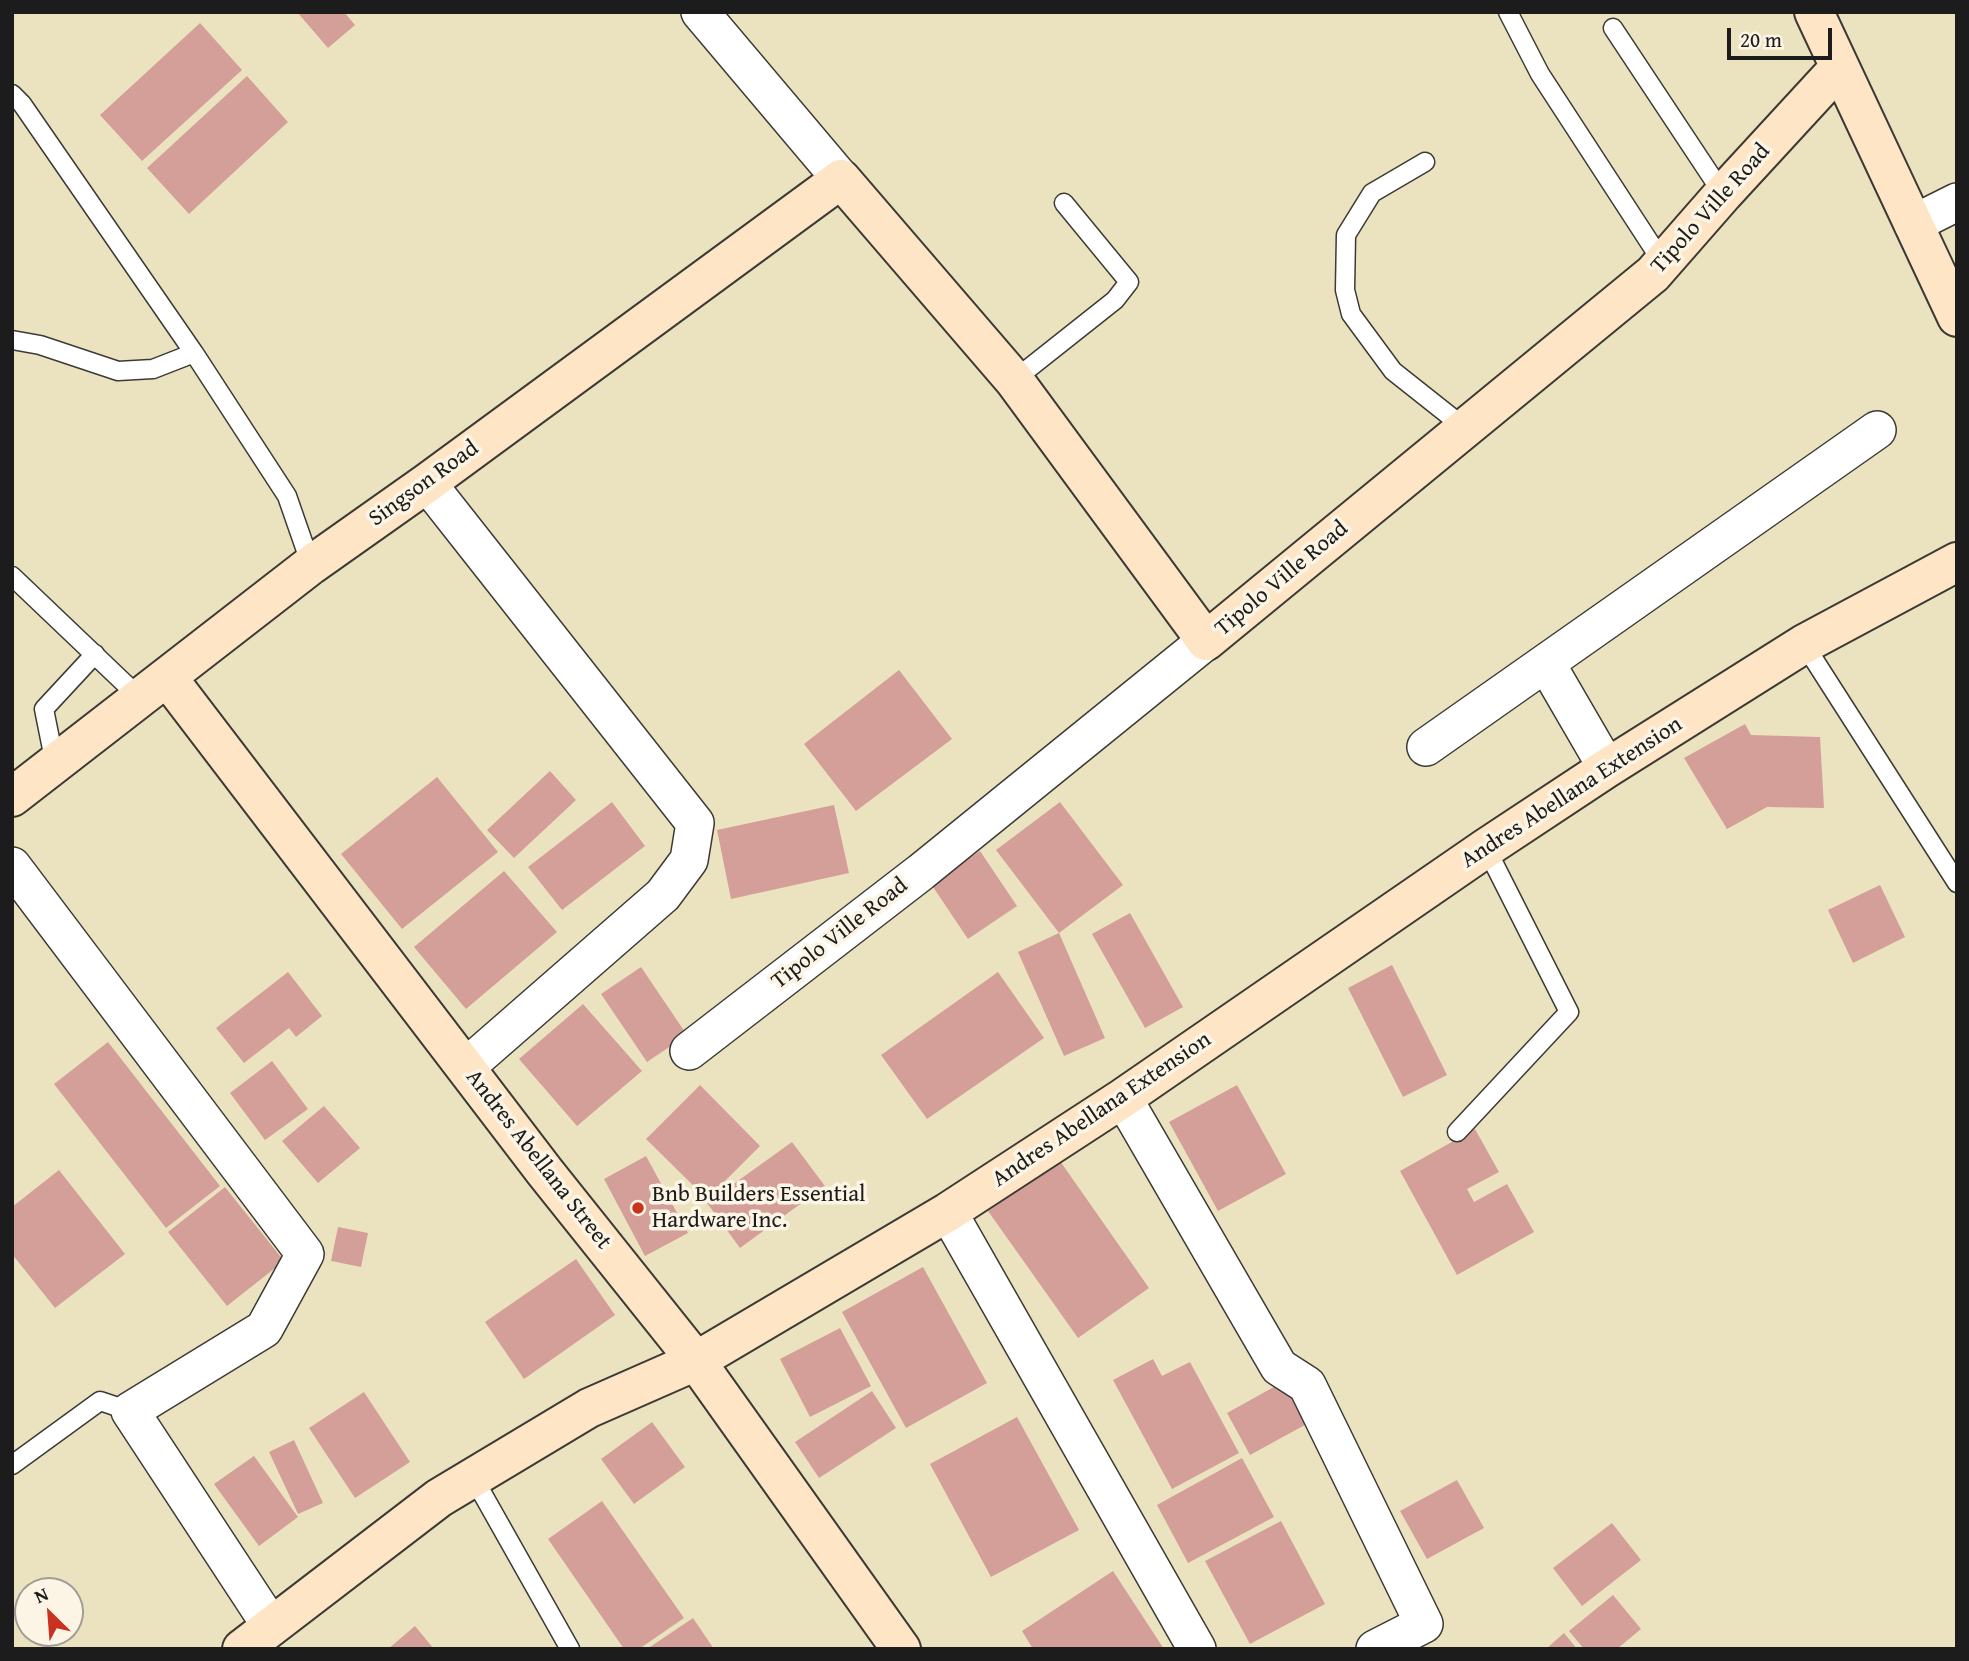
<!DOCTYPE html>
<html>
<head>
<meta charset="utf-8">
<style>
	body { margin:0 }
	#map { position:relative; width:1969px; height:1661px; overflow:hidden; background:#ebe3c0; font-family:"Gentium Book Plus",serif }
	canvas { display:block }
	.frame { position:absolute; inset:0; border:14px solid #1c1c1c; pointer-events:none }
	.north { position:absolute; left:14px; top:1577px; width:70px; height:70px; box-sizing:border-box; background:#fcf5e5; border:2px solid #a29e95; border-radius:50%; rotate:335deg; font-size:19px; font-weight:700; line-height:28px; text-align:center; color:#1c1c1c }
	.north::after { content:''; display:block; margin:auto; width:24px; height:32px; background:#c8321e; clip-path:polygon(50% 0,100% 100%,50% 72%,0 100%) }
	.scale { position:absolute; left:1727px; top:28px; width:105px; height:32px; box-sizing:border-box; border:4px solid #1c1c1c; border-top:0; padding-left:9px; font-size:21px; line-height:24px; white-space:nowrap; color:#1c1c1c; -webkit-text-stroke:5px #fcf5e5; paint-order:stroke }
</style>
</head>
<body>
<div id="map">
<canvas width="1969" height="1661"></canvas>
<div class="frame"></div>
<div class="north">N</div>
<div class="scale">20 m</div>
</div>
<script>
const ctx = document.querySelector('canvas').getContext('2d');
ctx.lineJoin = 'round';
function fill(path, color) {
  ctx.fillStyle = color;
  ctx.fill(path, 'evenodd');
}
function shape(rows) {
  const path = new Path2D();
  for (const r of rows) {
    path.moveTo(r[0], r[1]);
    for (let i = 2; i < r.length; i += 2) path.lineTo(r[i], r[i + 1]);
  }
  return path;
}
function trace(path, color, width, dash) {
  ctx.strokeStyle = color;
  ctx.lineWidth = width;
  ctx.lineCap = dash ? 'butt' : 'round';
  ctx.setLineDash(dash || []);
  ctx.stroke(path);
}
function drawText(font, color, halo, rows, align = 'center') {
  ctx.font = font + ' "Gentium Book Plus",serif';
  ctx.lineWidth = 7;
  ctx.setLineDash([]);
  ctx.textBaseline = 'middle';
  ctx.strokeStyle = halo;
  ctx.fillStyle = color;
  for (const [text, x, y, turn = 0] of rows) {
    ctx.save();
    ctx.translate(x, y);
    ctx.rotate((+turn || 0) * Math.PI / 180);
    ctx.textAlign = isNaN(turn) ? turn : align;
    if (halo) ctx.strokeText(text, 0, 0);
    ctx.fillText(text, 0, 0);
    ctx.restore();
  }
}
const building = shape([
	[297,12,344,12,355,25,328,48],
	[200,23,242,70,142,161,100,115],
	[247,76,288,122,189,214,147,168],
	[899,670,952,739,856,811,804,744],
	[1745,724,1751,735,1820,737,1824,808,1767,807,1727,829,1684,758],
	[550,771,576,800,514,858,487,830],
	[437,777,498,852,402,929,341,854],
	[612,802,645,846,562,910,528,867],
	[1060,802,1123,885,1059,933,996,850],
	[834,805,849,873,731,899,717,830],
	[980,851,1017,906,968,939,931,884],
	[504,871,557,932,466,1009,414,947],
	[1880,885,1905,937,1853,963,1828,910],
	[1130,913,1183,1007,1145,1028,1092,934],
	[1059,933,1105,1038,1064,1056,1018,952],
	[1392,965,1447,1075,1403,1097,1348,988],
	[641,967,687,1035,647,1062,601,994],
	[288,972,322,1016,296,1037,289,1028,244,1063,216,1028],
	[998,972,1044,1038,927,1119,881,1055],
	[583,1004,642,1071,577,1126,519,1059],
	[108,1042,220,1186,166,1228,54,1084],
	[272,1061,308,1109,265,1140,230,1093],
	[700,1085,760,1146,707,1199,646,1139],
	[1237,1085,1286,1174,1218,1211,1169,1122],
	[324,1106,360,1148,318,1183,282,1141],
	[1475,1129,1499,1172,1467,1189,1474,1202,1507,1184,1534,1232,1457,1275,1400,1171],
	[792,1142,825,1186,740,1248,707,1203],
	[646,1156,688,1233,645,1256,604,1179],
	[1060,1161,1149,1288,1078,1338,988,1211],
	[59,1170,125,1254,55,1308,12,1254,12,1207],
	[225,1187,284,1261,227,1306,168,1232],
	[338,1227,368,1233,361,1267,331,1261],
	[576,1259,615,1315,524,1379,485,1322],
	[923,1267,987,1383,906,1428,842,1312],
	[840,1328,871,1386,810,1417,780,1359],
	[1153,1359,1162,1376,1190,1362,1239,1453,1172,1489,1113,1380],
	[1290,1378,1314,1420,1250,1455,1227,1413],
	[872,1391,896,1428,819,1478,795,1442],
	[364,1392,410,1462,355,1498,309,1428],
	[1017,1417,1079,1530,991,1577,930,1464],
	[652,1422,685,1467,634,1504,601,1459],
	[294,1440,323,1503,298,1514,269,1452],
	[254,1456,298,1517,259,1546,214,1484],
	[1242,1458,1274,1517,1188,1563,1157,1505],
	[1457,1480,1484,1528,1427,1559,1400,1511],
	[602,1501,684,1618,639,1649,624,1649,548,1539],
	[1281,1521,1325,1604,1250,1644,1205,1561],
	[1612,1523,1641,1560,1582,1606,1553,1568],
	[1113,1571,1164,1649,1033,1649,1022,1631],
	[1613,1595,1641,1629,1617,1649,1584,1649,1569,1631],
	[693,1618,714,1649,647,1649],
	[415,1626,434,1649,388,1649],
	[1564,1633,1577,1649,1546,1649]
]);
const lane = shape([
	[1508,12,1540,74,1663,263],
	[1613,28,1723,194],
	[12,94,22,104,194,353,287,496,311,565],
	[1425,162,1372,193,1346,235,1345,290,1351,314,1393,371,1465,428],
	[12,340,40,345,118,371,153,369,194,353],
	[1014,380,1115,300,1129,282,1064,203],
	[12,576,140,698],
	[1804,644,1957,883],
	[55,764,44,709,95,654],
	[1457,1132,1569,1012,1486,848],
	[12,1465,100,1401,130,1411],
	[473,1477,570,1649]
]);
const street = shape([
	[700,12,841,179],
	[1913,224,1957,202],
	[427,483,695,823,689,860,663,895,466,1067],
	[1546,663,1607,768],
	[1426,747,1877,430],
	[12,866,305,1254,264,1329,130,1411,271,1626],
	[689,1051,921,872,1206,641],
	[1123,1098,1279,1367,1307,1385,1424,1624,1375,1649],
	[948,1212,1197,1649]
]);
const secondary = shape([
	[1814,12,1957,317],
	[167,677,545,1172,696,1361,901,1649],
	[12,797,311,565,427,483,841,179,1014,380,1206,641,1653,274,1723,194,1839,68],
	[242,1649,439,1498,589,1408,696,1361,948,1212,1123,1098,1486,848,1607,768,1804,644,1957,562]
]);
const markers = [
	[638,1208,7,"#c8321e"]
];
const streetNames = [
	["Tipolo Ville Road",1711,209,-48],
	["Singson Road",424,484,-36],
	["Tipolo Ville Road",1282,579,-40],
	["Andres Abellana Extension",1572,793,-33],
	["Tipolo Ville Road",840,934,-38],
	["Andres Abellana Extension",1102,1110,-34],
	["Andres Abellana Street",538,1160,52]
];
const poiNames = [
	["Bnb Builders Essential",652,1195],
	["Hardware Inc.",652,1221]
];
fill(building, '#d49f98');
trace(lane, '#3b3a35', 21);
trace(street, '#3b3a35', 40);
trace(secondary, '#3b3a35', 42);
trace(lane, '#fff', 18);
trace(street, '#fff', 37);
trace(secondary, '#fde5c5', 38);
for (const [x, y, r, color] of markers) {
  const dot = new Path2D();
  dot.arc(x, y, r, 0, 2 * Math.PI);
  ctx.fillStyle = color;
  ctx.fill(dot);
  trace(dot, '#fcf5e5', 2.5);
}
drawText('23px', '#1c1c1c', '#fcf5e5', streetNames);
drawText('23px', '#1c1c1c', '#fcf5e5', poiNames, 'left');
</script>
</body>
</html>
